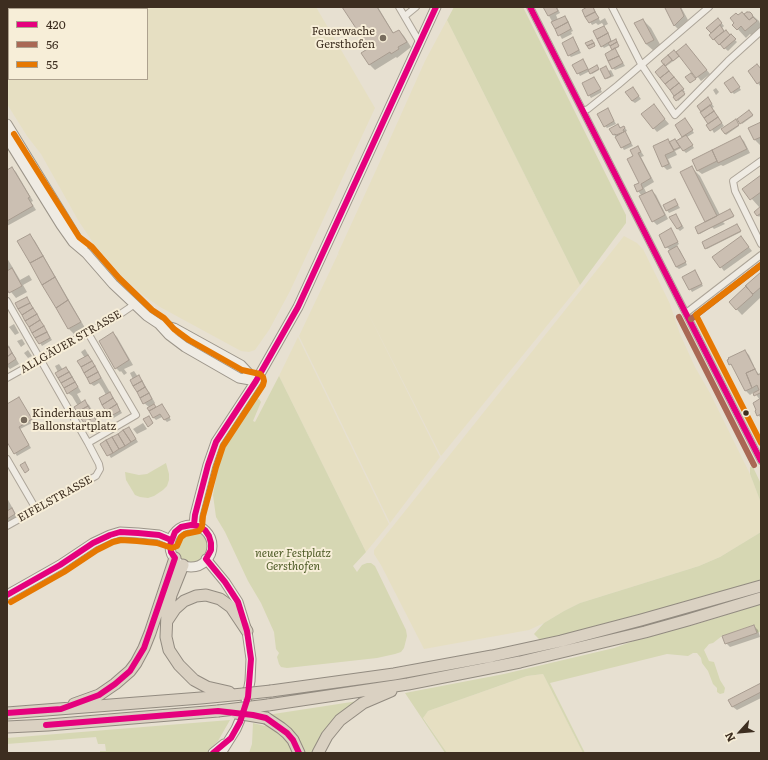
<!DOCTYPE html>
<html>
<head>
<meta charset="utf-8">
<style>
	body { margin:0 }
	#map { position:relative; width:768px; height:760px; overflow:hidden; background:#e7e0d1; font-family:Literata,serif }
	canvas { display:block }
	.frame { position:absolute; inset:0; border:8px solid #3d2e20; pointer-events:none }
	.legend { position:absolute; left:8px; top:8px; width:140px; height:72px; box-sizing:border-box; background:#f7eed8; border:1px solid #ada18e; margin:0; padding:5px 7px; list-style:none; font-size:12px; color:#3d2e20 }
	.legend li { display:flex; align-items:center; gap:8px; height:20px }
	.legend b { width:20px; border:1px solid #ada18e }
	.north { position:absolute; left:720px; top:712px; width:40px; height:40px; -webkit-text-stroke:3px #f7eed8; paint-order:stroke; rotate:243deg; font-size:11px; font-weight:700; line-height:16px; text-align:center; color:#3d2e20 }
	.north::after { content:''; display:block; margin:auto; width:14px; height:18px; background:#3d2e20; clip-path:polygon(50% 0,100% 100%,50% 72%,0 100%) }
</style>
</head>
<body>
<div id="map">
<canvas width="768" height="760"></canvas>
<div class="frame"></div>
<ul class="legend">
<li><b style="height:5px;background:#e5007d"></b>420</li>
<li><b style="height:5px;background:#a96855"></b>56</li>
<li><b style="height:5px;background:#e67802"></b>55</li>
</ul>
<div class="north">N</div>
</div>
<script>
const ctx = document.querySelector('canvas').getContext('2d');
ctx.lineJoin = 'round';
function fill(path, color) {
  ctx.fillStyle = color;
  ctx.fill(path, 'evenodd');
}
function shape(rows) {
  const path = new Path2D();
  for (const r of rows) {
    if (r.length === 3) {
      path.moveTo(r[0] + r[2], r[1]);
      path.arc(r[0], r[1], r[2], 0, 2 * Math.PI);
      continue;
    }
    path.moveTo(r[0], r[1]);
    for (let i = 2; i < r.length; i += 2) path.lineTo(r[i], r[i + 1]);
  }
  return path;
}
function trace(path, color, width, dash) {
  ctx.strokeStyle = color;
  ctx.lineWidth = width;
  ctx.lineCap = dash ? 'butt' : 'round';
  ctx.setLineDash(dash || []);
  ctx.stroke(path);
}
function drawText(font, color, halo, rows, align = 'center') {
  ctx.font = font + ' Literata,serif';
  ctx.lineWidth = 4;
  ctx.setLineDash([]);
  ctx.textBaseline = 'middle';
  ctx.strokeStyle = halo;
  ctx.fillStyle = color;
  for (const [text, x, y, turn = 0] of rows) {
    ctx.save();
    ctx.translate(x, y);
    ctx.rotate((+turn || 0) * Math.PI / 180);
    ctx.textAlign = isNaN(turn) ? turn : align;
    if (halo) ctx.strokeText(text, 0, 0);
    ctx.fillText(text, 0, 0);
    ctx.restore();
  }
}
const farmland = shape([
	[7,7,316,7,375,108,290,291,269,330,255,350,249,352,241,351,160,307,144,296,122,276,94,244,78,220,41,154,27,136,7,104],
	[9,9,147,9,147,79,9,79],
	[447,20,580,285,441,456,364,305,440,457,390,523,299,336,338,254,340,258,338,253,377,168,425,61],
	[624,236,637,243,643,249,670,304,680,334,695,367,710,393,750,474,761,503,761,532,720,557,699,566,580,603,564,611,544,623,529,630,424,649,381,565,374,554,374,550],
	[298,337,389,524,366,552,279,376],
	[543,674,583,753,447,753,423,717,428,711,527,676]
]);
const green = shape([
	[454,7,523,7,623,209,626,215,626,223,580,285,447,20],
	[279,376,366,552,353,566,357,572,362,565,367,563,371,563,375,566,406,630,407,636,404,648,401,652,395,654,377,658,287,668,281,667,279,664,277,657,279,653,276,649,274,632,261,603,248,581,225,532,216,517,213,495,217,473,214,470,217,464,223,449,252,403,256,399,259,399,261,402,253,421,255,422],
	[166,463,169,474,169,480,167,486,163,490,154,496,148,498,140,497,135,495,126,480,125,472,139,475,147,474],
	[750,467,753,467,761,484,761,503,750,474],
	[191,546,17],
	[761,532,761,580,723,592,573,632,540,640,534,634,544,623,564,611,580,603,699,566,720,557],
	[761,604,761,631,757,633,754,625,722,636,713,643,709,644,704,650,709,661,714,662,720,680,725,688,724,693,720,694,717,692,717,688,713,684,708,671,702,663,701,658,697,653,693,653,688,656,667,654,550,683,585,753,583,753,543,674,527,676,428,711,423,718,447,753,445,753,405,693,504,674,614,648,642,638,700,623],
	[358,701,313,753,303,753,267,715],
	[230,720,218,741,207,753,100,753,100,751,106,751,105,744,98,744,96,737,7,744,7,738],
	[253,723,265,726,267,723,284,736,295,753,249,753,252,744]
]);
const shadow = shape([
	[345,7,378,7,394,34,399,31,404,36,411,47,397,58,396,57,375,70,370,65,363,53,370,49],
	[544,7,557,7,560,13,556,15,558,20,564,17,567,19,573,31,571,32,572,34,562,39],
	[590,7,594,8,600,21,605,18,608,24,604,26,602,23,598,25,596,23,592,25,583,10],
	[665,7,681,7,688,20,678,29,674,25],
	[742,13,745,14,750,13,759,21,761,26,761,33,754,38,750,34,746,38,734,25,738,17],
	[718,19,724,26,722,28,725,32,726,31,737,42,728,51,710,35,712,33,708,28],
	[643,20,651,28,662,48,655,52,646,44],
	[606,29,612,42,616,41,619,47,615,49,625,66,615,70,613,68,614,50,610,45,604,48,602,46],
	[575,41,581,53,571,57,569,55],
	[690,49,710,74,701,81,678,52],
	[674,52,679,57,665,67,685,92,683,93,685,95,678,101,675,97,676,96,657,72,665,65,662,62],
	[583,60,589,70,598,68,599,70,592,74,590,71,580,76,574,65],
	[761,69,761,85,760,86,749,71],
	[611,70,614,76,607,79,606,78,608,71],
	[594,78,602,92,591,98,589,95],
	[735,81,741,90,734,94,732,92],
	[633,88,641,99,635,103,632,101],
	[716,88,719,92,716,95,713,90],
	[710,101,714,107,712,108,724,126,714,133,698,106],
	[608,110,616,124,607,128,605,126],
	[657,110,669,124,657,132,642,115],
	[749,111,753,116,742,124,738,119],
	[685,120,694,133,687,137,694,148,686,153,681,148,675,151,677,155,668,159,672,168,667,170,663,166,654,146,668,140,670,142,677,142,684,138,676,125],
	[736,121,739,126,726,135,722,129],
	[761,123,761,146,755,140,749,129],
	[618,125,621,128,624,127,626,129,627,131,625,132,633,146,624,150,616,137,614,135],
	[740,137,744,141,750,153,723,166,721,165,702,174,698,171,693,161],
	[638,147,644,156,641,157,654,182,644,188,647,194,652,191,656,195,668,219,657,225,653,221,642,196,638,191,640,183,634,156],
	[12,168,16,172,33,201,31,202,36,210,7,226,7,172],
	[692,168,700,176,720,215,731,211,734,217,723,222,725,224,714,229,712,227,700,234,699,233,707,222],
	[761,176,761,215,759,217,755,212,760,208,743,189],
	[675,200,680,208,669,213,664,206],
	[676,215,684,228,680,231,677,228],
	[738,226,741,232,707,249,706,248],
	[671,230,679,244,676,246,680,250,687,265,679,269,676,267,669,249,666,247],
	[30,235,35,241,85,328,74,334,69,329,19,242],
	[741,237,752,251,724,271,721,267],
	[7,258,20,280,29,275,32,280,23,285,27,292,16,298,7,287],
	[761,273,761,297,742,315,730,302],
	[697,274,703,286,692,292,683,277],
	[26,298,52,340,42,346,16,304],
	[14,324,19,333,15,335,9,327],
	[113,333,117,337,133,365,124,369,127,373,124,375,121,371,120,372,116,368],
	[22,339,25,344,21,347,17,341],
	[7,343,19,364,10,369,7,366],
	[85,349,122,413,112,419,110,416,106,395,103,389,99,383,94,386,91,384,79,361,85,358,81,352],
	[28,350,32,356,28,358,24,353],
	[745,351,749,355,755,368,754,366,754,369,761,376,761,418,758,415,760,400,754,392,750,395,746,391,735,368,730,364],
	[59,364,63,370,66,368,70,372,81,392,77,394,82,403,85,402,89,405,101,426,98,428,99,431,95,433,93,430,91,431,87,428,78,406,72,396,68,393,55,366],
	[134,371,138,377,142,380,155,403,154,404,156,408,162,405,171,420,167,422,162,417,156,420,154,418,149,407,144,403,130,373],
	[19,398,34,422,20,429,31,448,17,456,7,440,7,405],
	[143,423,147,429,137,434,133,429],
	[129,428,138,442,111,458,102,444],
	[7,498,18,518,8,524,7,522],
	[754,626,758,630,760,637,730,647,726,643],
	[761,685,761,698,737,710,733,707,730,701]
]);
const building = shape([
	[342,7,377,7,393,33,399,30,407,42,398,47,399,49,391,54,390,52,369,65,361,53,369,48,342,7],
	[543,7,556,7,558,11,548,16,543,7],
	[587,7,593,7,595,12,585,17,582,10,587,7],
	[666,7,680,7,684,16,674,26,665,8,666,7],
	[595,12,599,18,589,23,585,17,595,12],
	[742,12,749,20,753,17,757,21,745,31,741,26,737,30,732,25,734,23,730,18,736,13,738,15,742,12],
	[747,12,750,12,752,14,753,17,749,20,744,14,747,12],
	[565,16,568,22,555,29,551,22,565,16],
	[718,18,722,23,711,33,706,28,718,18],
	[643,19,654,40,646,44,634,23,643,19],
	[568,22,571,29,558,36,555,29,568,22],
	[720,25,724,31,713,40,709,35,720,25],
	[604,26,608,33,597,39,593,31,604,26],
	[726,30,730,35,719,45,714,39,726,30],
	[608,33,611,41,601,47,597,39,608,33],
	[731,34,736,39,724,49,720,44,731,34],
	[573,37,579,50,568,56,562,43,573,37],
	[616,39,617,42,610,46,608,43,616,39],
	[592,40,594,43,587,46,585,43,592,40],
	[617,42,619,46,612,50,610,46,617,42],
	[594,43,595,46,589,49,587,46,594,43],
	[686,44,707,70,696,78,676,52,686,44],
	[615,48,619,56,608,61,605,54,615,48],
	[674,50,679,56,673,61,668,55,674,50],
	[668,55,672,60,665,66,664,65,661,61,668,55],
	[619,56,623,63,612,69,608,61,619,56],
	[583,59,588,69,577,74,572,65,583,59],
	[664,64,669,71,660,78,655,72,664,64],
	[757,64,761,69,761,81,757,84,748,71,757,64],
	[597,65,599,69,590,74,588,70,597,65],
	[606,66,611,76,605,79,600,69,606,66],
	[669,71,674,77,665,84,660,78,669,71],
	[691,73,696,79,690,83,685,77,691,73],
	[594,77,601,89,588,96,582,83,594,77],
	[674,77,679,83,670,90,665,84,674,77],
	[733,77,740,87,731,93,724,83,733,77],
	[679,83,684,89,674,96,670,90,679,83],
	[633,87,639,96,632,101,625,92,633,87],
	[682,90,685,94,676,101,673,97,682,90],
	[708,97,712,104,701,112,697,106,708,97],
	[654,104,665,119,653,129,641,114,654,104],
	[710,105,714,111,704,118,700,112,710,105],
	[608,108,614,121,604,127,597,114,608,108],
	[749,110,753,115,740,124,737,119,749,110],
	[714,111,718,117,708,124,704,118,714,111],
	[718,117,722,123,710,131,706,125,718,117],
	[685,118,693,130,682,137,675,125,685,118],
	[736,119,739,125,725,134,721,129,736,119],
	[761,122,761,137,754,140,748,128,761,122],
	[618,124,620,128,624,126,625,128,623,130,624,132,616,135,615,134,613,135,609,129,618,124],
	[625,131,631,143,621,148,615,137,625,131],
	[686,135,693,145,683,151,676,141,686,135],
	[740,136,747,149,718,163,712,150,740,136],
	[668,139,674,151,665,155,669,164,662,167,653,146,668,139],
	[675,139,680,147,674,150,669,142,675,139],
	[638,146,641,152,638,153,651,178,641,184,643,189,637,192,634,185,639,183,627,159,633,156,630,150,638,146],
	[712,150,717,161,697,171,692,160,712,150],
	[692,166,717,216,705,222,680,172,692,166],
	[12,167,30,197,28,198,33,206,7,221,7,170,12,167],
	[761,175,761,192,750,200,742,189,761,175],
	[652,190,665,215,652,222,639,196,652,190],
	[675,199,678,205,666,211,663,205,675,199],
	[761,206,761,213,757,216,754,212,761,206],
	[730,209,734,216,698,234,695,227,730,209],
	[676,214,682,226,677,229,669,217,676,214],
	[737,224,741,231,705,249,702,242,737,224],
	[671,228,678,242,665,248,659,235,671,228],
	[30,234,43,256,30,263,17,241,30,234],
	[741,236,749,247,720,268,712,257,741,236],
	[677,246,686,262,676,267,668,251,677,246],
	[43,256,55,277,42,285,30,263,43,256],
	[12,268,22,286,9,293,7,289,7,271,12,268],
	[695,270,702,284,689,290,682,277,695,270],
	[761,272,761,287,753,294,745,286,761,272],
	[55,277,68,300,56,308,42,285,55,277],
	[746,286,753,295,736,310,729,302,746,286],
	[27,297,30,303,18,309,15,303,27,297],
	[68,300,81,322,68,329,56,308,68,300],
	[30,303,33,308,22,315,18,309,30,303],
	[33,308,37,314,25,321,22,315,33,308],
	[37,314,40,320,29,327,25,321,37,314],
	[40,320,44,326,32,333,29,327,40,320],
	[44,326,47,332,35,338,32,333,44,326],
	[47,332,50,338,39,344,35,338,47,332],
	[113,332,129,360,115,369,99,341,113,332],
	[9,347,12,353,7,357,7,348,9,347],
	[745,350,755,369,746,373,752,388,745,391,731,364,729,365,727,360,729,359,728,358,745,350],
	[12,353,16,359,7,365,7,357,12,353],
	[88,355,92,361,81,367,77,361,88,355],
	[92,361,95,366,84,373,81,367,92,361],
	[95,366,98,372,87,378,84,373,95,366],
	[66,367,69,372,58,378,55,373,66,367],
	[755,369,758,375,761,373,761,394,760,393,754,396,753,393,759,390,757,385,752,388,746,373,755,369],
	[69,372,72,377,61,383,58,378,69,372],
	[98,372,101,378,90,384,87,378,98,372],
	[139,375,142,381,133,386,130,380,139,375],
	[72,377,75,382,64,388,61,383,72,377],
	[142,381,145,387,137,392,133,386,142,381],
	[75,382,78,387,67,394,64,388,75,382],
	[145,387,149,393,140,398,137,392,145,387],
	[110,392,113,398,102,405,99,398,110,392],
	[149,393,152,399,143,404,140,398,149,393],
	[19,397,32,419,19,427,29,445,14,454,7,442,7,404,19,397],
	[113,398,117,404,106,411,102,405,113,398],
	[761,398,761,414,757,416,755,411,756,410,753,403,761,398],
	[85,400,88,406,77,412,74,407,85,400],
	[117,404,120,411,109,417,106,411,117,404],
	[154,404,156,407,149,411,147,408,154,404],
	[162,404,170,417,164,420,160,414,153,418,149,411,162,404],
	[88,406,91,411,80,417,77,412,88,406],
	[91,411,94,417,84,423,80,417,91,411],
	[149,416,153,423,148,427,143,419,149,416],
	[94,417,97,422,87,428,84,423,94,417],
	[129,427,136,439,131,442,123,430,129,427],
	[123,430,131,442,125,446,118,434,123,430],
	[118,434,125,446,119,449,112,437,118,434],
	[112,437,119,449,113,453,106,440,112,437],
	[106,440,113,453,107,456,100,444,106,440],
	[25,462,29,470,25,473,20,465,25,462],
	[12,508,15,514,7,519,7,511,12,508],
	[754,625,757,633,725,644,722,636,754,625],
	[761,683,761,692,732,707,728,700,761,683]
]);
const street = shape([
	[399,7,420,43],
	[530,7,761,461],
	[612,7,641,64,675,115,728,61,761,31],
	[405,16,416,7],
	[583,111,588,109,618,85,709,7],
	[761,161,733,181,735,191,761,244],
	[7,301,88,443,99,464,100,469,96,476,7,526],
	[686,313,761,255],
	[88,333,136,415,88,443],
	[7,378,116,317,135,304],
	[7,459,36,509]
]);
const secondary = shape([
	[7,124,83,248],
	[7,138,61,225,73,242,86,253,113,284,147,316,159,324,169,335,185,347,239,378,256,381],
	[159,324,174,328,241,365,256,381],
	[194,525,195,515,208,465,216,442,256,381,298,307,436,7],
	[191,546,21],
	[206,559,225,582,238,602,247,631,251,659,250,681,245,708,236,729,221,753],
	[7,595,60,565,93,543,110,535,120,532,138,533,159,535,171,540],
	[213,753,224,744]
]);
const highway = shape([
	[183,565,171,595,167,613,166,637,169,650,179,665,194,680,207,687,229,692],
	[167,621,175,609,184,601,196,596,206,595,220,599,231,607,247,631],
	[271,691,394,674,492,656,561,641,641,620,761,586],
	[74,704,99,695,115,684,130,671,136,663,144,648,150,633,175,558],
	[268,705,408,684,520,662,645,632,688,620,761,598],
	[7,713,201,698,243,694],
	[266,718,281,728,287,733,293,740,299,753],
	[7,727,48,725,218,711],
	[318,753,327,736,340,720,363,703,391,691]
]);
const highwayBridge = shape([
	[243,694,271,691],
	[218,711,268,705],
	[236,713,266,718]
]);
const bus1 = shape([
	[530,7,761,461],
	[194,525,195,515,208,465,216,442,256,381,298,307,436,7],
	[206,559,225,582,238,602,247,631,251,659,248,697,240,722,231,738,213,753],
	[7,595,60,565,93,543,110,535,120,532,138,533,159,535,171,540],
	[7,713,61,709,99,695,115,684,130,671,144,648,175,558,171,552,170,545,175,532,181,527,191,525,198,526,205,530,209,536,211,543,211,550,206,559],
	[46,725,218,711,253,715,266,718,287,733,293,740,299,753]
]);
const bus2 = shape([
	[679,317,754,465],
	[691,319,761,265]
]);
const bus3 = shape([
	[761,265,696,315,761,443],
	[11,602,64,572,97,550,113,542,121,540,137,541,157,543,172,548,177,546,181,537,185,534,199,531,202,527,203,516,216,467,223,446,263,385,264,381,263,377,260,374,242,370,189,340,174,329,164,318,152,310,119,278,92,247,79,237,14,134]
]);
const markers = [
	[383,38,4,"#786c5e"],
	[746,413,3.5,"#3d2e20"],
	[24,420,4,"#786c5e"]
];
const poiNames = [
	["Feuerwache",375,32],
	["Gersthofen",375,45],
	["Kinderhaus am",32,414,"left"],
	["Ballonstartplatz",32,427,"left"]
];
const streetNames = [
	["ALLGÄUER STRASSE",71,342,-30],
	["EIFELSTRASSE",55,499,-29]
];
const parkNames = [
	["neuer Festplatz",293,554],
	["Gersthofen",293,567]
];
fill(farmland, '#e6dfc2');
fill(green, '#d6d7b3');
fill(shadow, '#0003');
fill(building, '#cbbfb2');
trace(building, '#a89c90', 1);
trace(street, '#ada599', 8);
trace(secondary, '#9c958a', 11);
trace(highway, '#928b80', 13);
trace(street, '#efebe3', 6);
trace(secondary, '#efebe3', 9);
trace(highway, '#dad1c2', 11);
trace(highwayBridge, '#928b80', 13, []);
trace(highwayBridge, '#dad1c2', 11);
trace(bus1, '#e5007d', 6);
trace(bus2, '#a96855', 6);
trace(bus3, '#e67802', 6);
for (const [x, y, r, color] of markers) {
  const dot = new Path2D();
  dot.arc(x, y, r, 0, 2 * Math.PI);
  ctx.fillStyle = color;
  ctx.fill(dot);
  trace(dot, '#f7eed8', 1.5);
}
drawText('11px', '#3d2e20', '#f7eed8', poiNames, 'right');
drawText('11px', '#3d2e20', '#f7eed8', streetNames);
drawText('italic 11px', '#4d5a26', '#f7eed8', parkNames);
</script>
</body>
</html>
